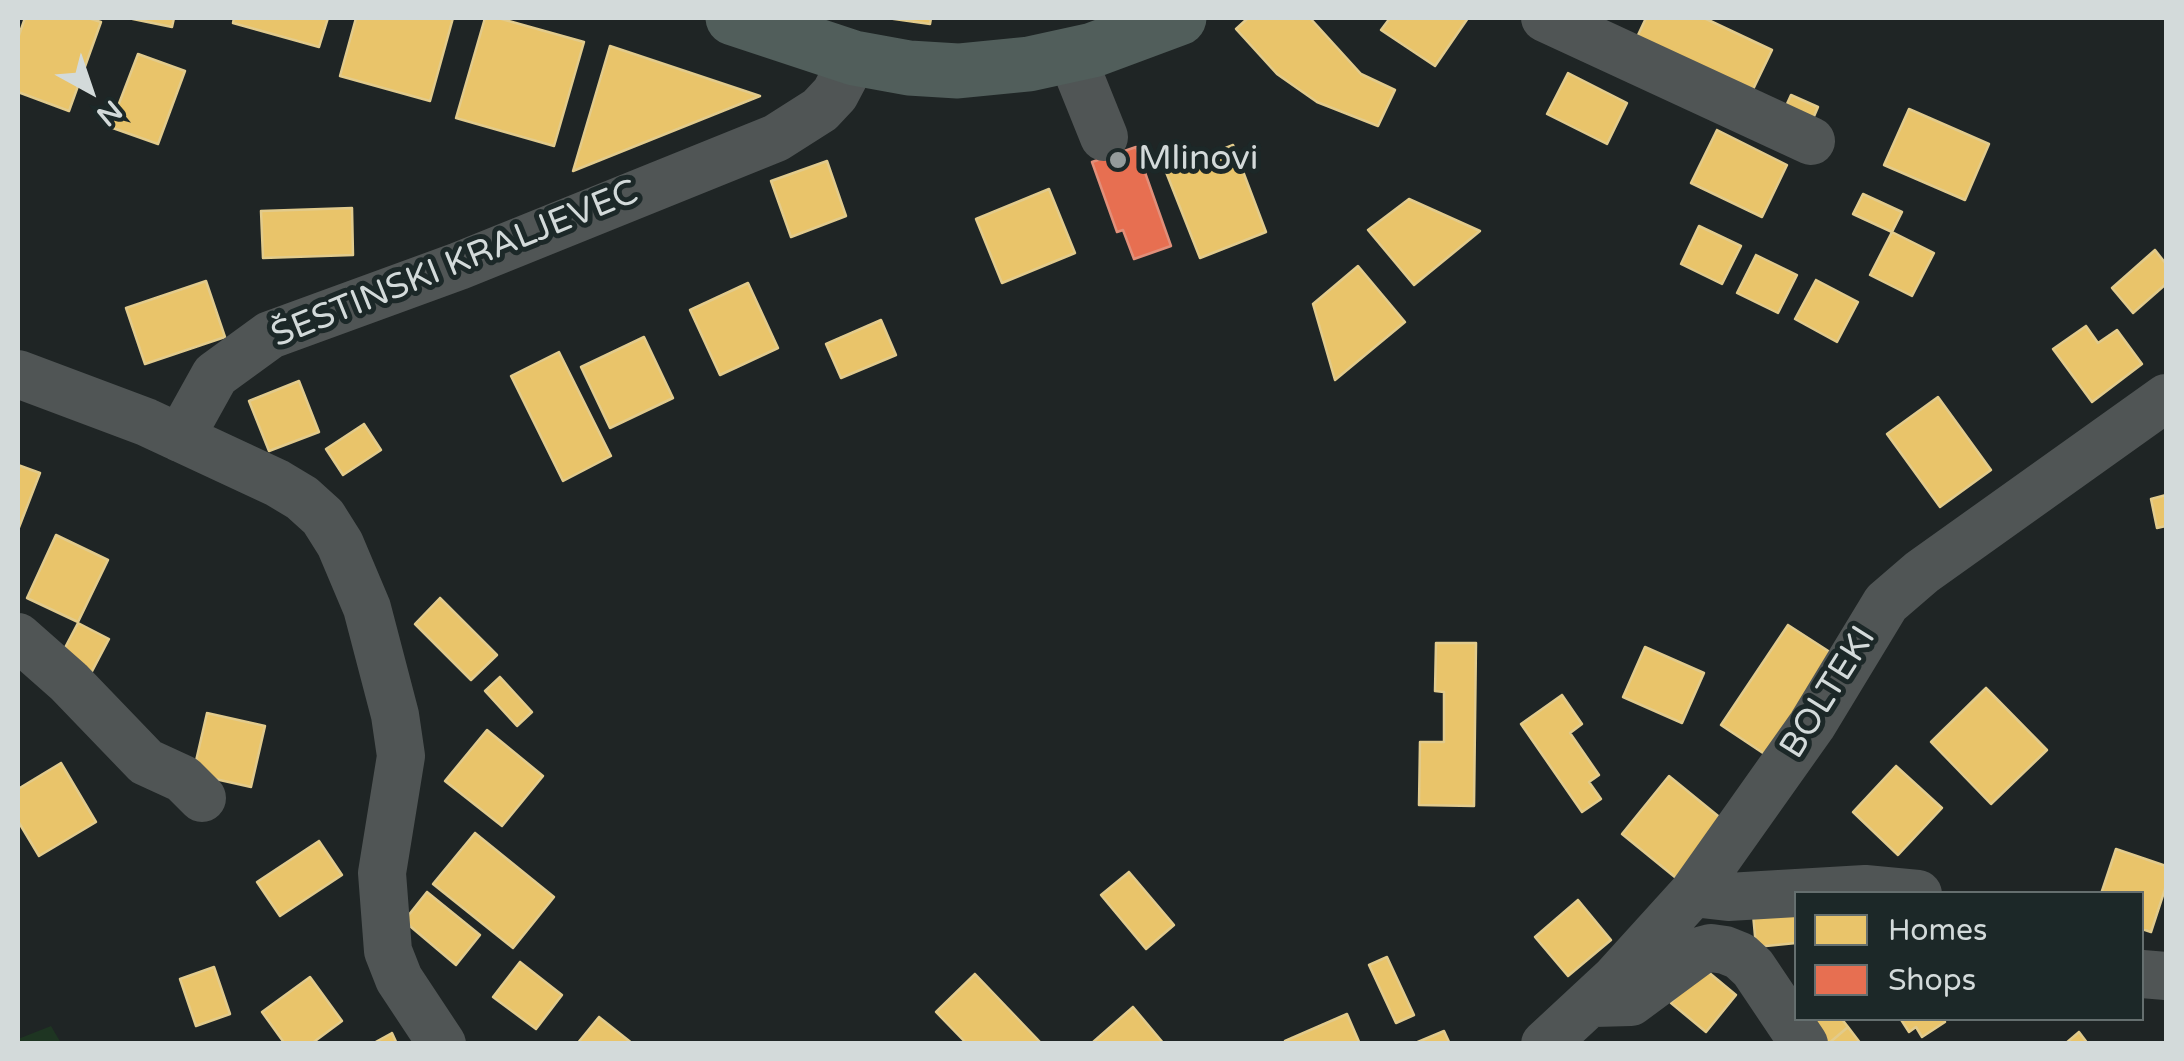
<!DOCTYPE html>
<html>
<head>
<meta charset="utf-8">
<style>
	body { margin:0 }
	#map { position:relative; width:2184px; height:1061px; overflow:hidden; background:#1f2525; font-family:"Varela Round",sans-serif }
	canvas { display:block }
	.frame { position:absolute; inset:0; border:20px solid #d3dada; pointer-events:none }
	.legend { position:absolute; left:1794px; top:891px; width:350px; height:130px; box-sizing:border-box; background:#1c2828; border:2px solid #656f6f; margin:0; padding:12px 18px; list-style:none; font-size:30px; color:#d3dada }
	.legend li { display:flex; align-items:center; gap:20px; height:50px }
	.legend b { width:50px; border:2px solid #656f6f }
	.north { position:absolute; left:40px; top:40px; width:100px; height:100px; -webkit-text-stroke:8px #1c2828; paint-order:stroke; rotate:140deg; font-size:28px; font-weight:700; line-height:40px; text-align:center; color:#d3dada }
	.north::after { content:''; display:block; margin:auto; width:35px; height:45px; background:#d3dada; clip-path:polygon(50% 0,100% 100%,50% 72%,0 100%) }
</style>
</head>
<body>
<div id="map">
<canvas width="2184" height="1061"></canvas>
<div class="frame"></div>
<ul class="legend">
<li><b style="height:28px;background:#e9c46a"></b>Homes</li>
<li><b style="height:28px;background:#e76f51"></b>Shops</li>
</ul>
<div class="north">N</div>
</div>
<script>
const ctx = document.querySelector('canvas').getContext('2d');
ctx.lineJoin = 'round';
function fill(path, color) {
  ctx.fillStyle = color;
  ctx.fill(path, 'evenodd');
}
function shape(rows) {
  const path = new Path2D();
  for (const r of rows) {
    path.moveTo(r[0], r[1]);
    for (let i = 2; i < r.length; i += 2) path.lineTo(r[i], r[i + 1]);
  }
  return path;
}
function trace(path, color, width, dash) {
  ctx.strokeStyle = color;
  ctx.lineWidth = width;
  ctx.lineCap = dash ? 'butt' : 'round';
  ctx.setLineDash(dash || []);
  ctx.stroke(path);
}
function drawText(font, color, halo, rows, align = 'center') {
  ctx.font = font + ' "Varela Round",sans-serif';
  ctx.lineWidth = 10;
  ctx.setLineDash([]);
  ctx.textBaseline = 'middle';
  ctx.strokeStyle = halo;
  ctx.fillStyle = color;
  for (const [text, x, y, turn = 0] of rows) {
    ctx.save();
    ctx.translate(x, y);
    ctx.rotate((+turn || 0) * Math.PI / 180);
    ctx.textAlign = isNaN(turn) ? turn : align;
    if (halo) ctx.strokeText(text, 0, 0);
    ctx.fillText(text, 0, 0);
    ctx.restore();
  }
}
const green = shape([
	[51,1026,61,1043,18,1043,18,1039]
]);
const homes = shape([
	[25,18,88,18,101,22,69,111,18,92,18,38,25,18],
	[128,18,174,18,172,27,128,18],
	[234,18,328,18,319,47,233,23,234,18],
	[356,18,453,18,430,101,340,76,356,18],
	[485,18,498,18,584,42,554,146,456,118,485,18],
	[887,18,931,18,930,24,887,18],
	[1248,18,1310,18,1361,74,1395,90,1378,126,1317,102,1277,74,1236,29,1248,18],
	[1390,18,1468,18,1435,66,1381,30,1390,18],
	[1646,18,1704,18,1772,50,1746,104,1631,50,1646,18],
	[610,46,760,96,573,171,610,46],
	[138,54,185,71,158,144,110,127,138,54],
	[1568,73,1627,103,1607,144,1547,114,1568,73],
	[1791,95,1818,107,1809,128,1782,115,1791,95],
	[1909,109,1989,144,1965,200,1884,165,1909,109],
	[1717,130,1787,165,1762,217,1691,183,1717,130],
	[1233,145,1266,232,1200,258,1166,172,1233,145],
	[827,161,846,216,791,237,771,181,827,161],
	[1049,189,1075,253,1002,283,976,219,1049,189],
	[1863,194,1902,212,1892,232,1853,214,1863,194],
	[1409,199,1480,231,1414,285,1368,230,1409,199],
	[352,208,353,255,263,258,261,211,352,208],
	[1699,226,1741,246,1722,284,1681,264,1699,226],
	[1892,232,1934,253,1912,296,1870,275,1892,232],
	[2155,250,2166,264,2166,284,2133,313,2112,288,2155,250],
	[1756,255,1797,275,1778,313,1737,293,1756,255],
	[1358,266,1405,322,1335,380,1313,304,1358,266],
	[1816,280,1858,302,1837,342,1795,319,1816,280],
	[206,281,225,337,145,364,126,308,206,281],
	[748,283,778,348,720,375,690,310,748,283],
	[881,320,896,355,841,378,826,344,881,320],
	[2086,326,2098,343,2117,330,2142,364,2092,402,2053,349,2086,326],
	[644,337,673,398,610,428,581,367,644,337],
	[559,352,611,456,563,481,511,376,559,352],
	[299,381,319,432,269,451,249,401,299,381],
	[1938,397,1991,470,1940,507,1887,434,1938,397],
	[364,424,381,450,343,475,326,449,364,424],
	[18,465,40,473,18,530,18,465],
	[2166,495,2166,526,2157,528,2151,499,2166,495],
	[56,535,108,560,78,622,27,598,56,535],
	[440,598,497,655,471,680,415,624,440,598],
	[78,623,109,639,89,677,58,661,78,623],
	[1788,625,1836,656,1769,757,1721,725,1788,625],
	[1436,643,1476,643,1474,806,1419,805,1420,742,1444,742,1444,692,1435,691,1436,643],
	[1645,647,1704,673,1682,723,1623,697,1645,647],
	[500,677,532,712,517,726,485,691,500,677],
	[1986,688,2047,750,1991,804,1931,742,1986,688],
	[1562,695,1582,724,1570,733,1599,775,1589,782,1601,799,1582,812,1521,724,1562,695],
	[207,713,265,726,251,787,193,774,207,713],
	[487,730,543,776,502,826,445,781,487,730],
	[61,763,96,822,39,856,18,821,18,789,61,763],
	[1896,766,1942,808,1898,855,1853,812,1896,766],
	[1669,776,1723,820,1676,878,1622,834,1669,776],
	[475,833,554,897,513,948,433,884,475,833],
	[319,841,342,875,280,916,257,882,319,841],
	[2116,849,2166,866,2166,886,2151,932,2142,929,2142,894,2101,894,2116,849],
	[1129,872,1174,925,1146,949,1101,895,1129,872],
	[427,892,480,935,456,965,404,921,427,892],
	[1578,900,1611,940,1568,976,1535,937,1578,900],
	[1796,910,1796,943,1756,947,1753,914,1796,910],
	[1387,957,1414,1015,1396,1023,1369,965,1387,957],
	[520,962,562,995,536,1029,493,997,520,962],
	[1701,966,1736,995,1706,1032,1671,1003,1701,966],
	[214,967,230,1014,196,1026,180,979,214,967],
	[975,974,1040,1042,1038,1044,967,1044,936,1012,975,974],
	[310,977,342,1021,311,1044,285,1044,262,1012,310,977],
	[1133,1007,1164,1044,1092,1044,1092,1043,1133,1007],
	[1347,1014,1360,1044,1286,1044,1285,1041,1347,1014],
	[599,1017,633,1044,577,1044,599,1017],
	[1813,1018,1841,1018,1848,1027,1828,1044,1809,1044,1813,1018],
	[1900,1018,1944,1018,1945,1022,1922,1037,1916,1027,1909,1032,1900,1018],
	[1848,1027,1861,1044,1828,1044,1848,1027],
	[1444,1031,1450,1044,1413,1044,1444,1031],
	[2079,1032,2088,1044,2065,1044,2079,1032],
	[392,1033,397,1044,372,1044,392,1033]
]);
const shops = shape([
	[1136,147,1171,246,1134,259,1123,230,1117,232,1092,162,1136,147]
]);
const minor = shape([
	[1545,18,1811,141],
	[1071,55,1104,137],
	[18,374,146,422,277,483,302,498,323,517,340,544,367,608,395,715,401,756,382,873,388,951,399,979,442,1044],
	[180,438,215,375,270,335,459,266,776,138,820,110,835,94,854,58],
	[18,637,69,682,146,762,183,779,202,798],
	[1693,893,1728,897,1865,889,1918,894],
	[2142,974,2166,976],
	[1594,1003,1631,1002,1700,951,1711,948,1725,950,1740,956,1753,968,1804,1044],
	[1545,1044,1615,979,1693,893,1812,725,1886,603,1922,572,2166,398]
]);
const major = shape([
	[733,18,854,58,909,68,958,71,1029,64,1093,50,1179,18]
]);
const markers = [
	[1118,160,10,"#949b9b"]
];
const poiNames = [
	["Mlinovi",1138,160]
];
const streetNames = [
	["ŠESTINSKI KRALJEVEC",455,265,-22],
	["BOLTEKI",1829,693,-58]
];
fill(green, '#1e3522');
fill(homes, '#e9c46a');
trace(homes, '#e2cb8c', 2.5);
fill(shops, '#e76f51');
trace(shops, '#e18f7a', 2.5);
trace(minor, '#505555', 48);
trace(major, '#515e5b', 55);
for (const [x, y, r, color] of markers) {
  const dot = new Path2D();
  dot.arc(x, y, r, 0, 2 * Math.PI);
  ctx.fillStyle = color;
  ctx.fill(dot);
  trace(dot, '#1c2828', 4);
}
drawText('35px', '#d3dada', '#1c2828', poiNames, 'left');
drawText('35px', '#d3dada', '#1c2828', streetNames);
</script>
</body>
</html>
